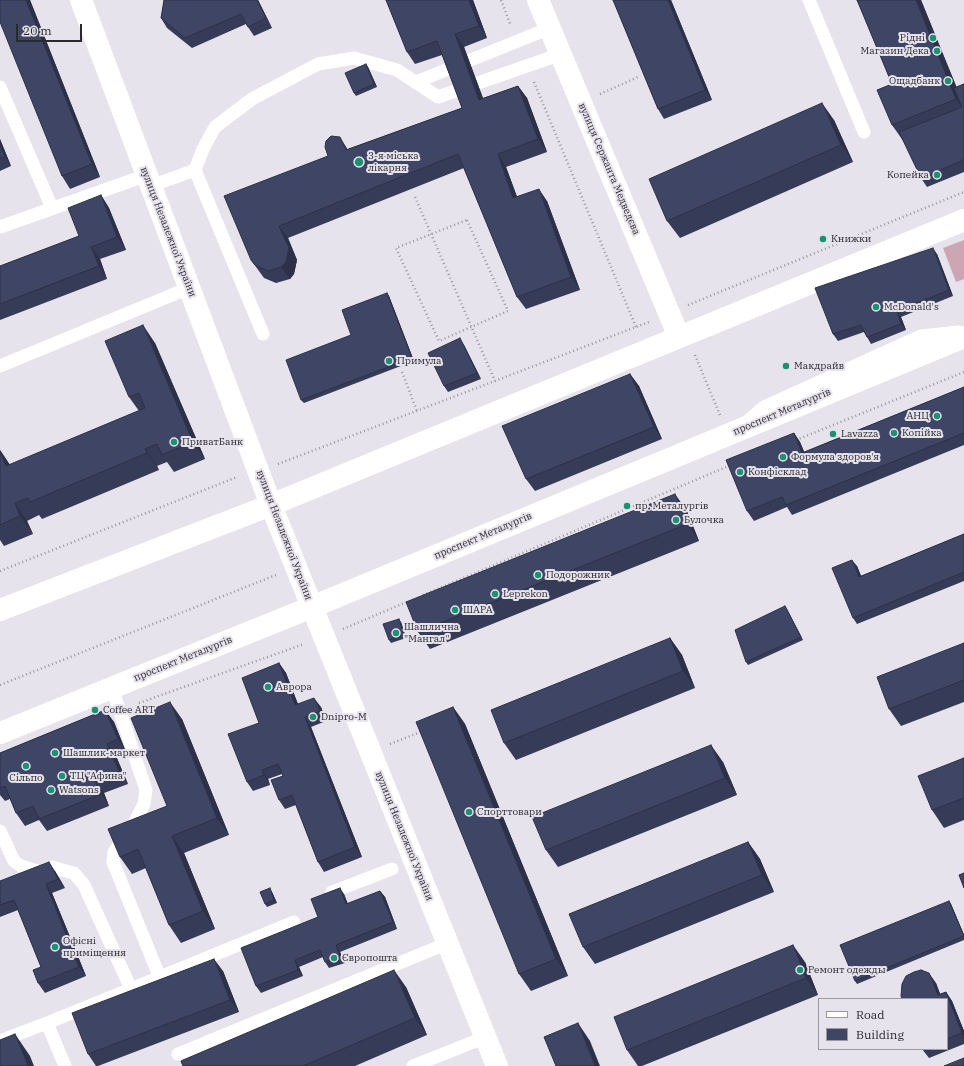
<!DOCTYPE html>
<html>
<head>
<meta charset="utf-8">
<style>
	body { margin:0 }
	#map { position:relative; width:964px; height:1066px; overflow:hidden; background:#e6e3ec; font-family:"IBM Plex Serif",serif }
	canvas { display:block }
	.legend { position:absolute; left:818px; top:998px; width:130px; height:52px; box-sizing:border-box; background:#e6e3ec; border:1px solid #9b999f; margin:0; padding:5px 7px; list-style:none; font-size:12px; color:#2a292c }
	.legend li { display:flex; align-items:center; gap:8px; height:20px }
	.legend b { width:20px; border:1px solid #9b999f }
	.scale { position:absolute; left:16px; top:24px; width:66px; height:18px; box-sizing:border-box; border:2px solid #2a292c; border-top:0; padding-left:5px; font-size:12px; line-height:14px; white-space:nowrap; color:#2a292c; -webkit-text-stroke:3px #e6e3ec; paint-order:stroke }
</style>
</head>
<body>
<div id="map">
<canvas width="964" height="1066"></canvas>
<ul class="legend">
<li><b style="height:5px;background:#fff"></b>Road</li>
<li><b style="height:11px;background:#3f4665"></b>Building</li>
</ul>
<div class="scale">20 m</div>
</div>
<script>
const ctx = document.querySelector('canvas').getContext('2d');
ctx.lineJoin = 'round';
function fill(path, color) {
  ctx.fillStyle = color;
  ctx.fill(path, 'evenodd');
}
function shape(rows) {
  const path = new Path2D();
  for (const r of rows) {
    path.moveTo(r[0], r[1]);
    for (let i = 2; i < r.length; i += 2) path.lineTo(r[i], r[i + 1]);
  }
  return path;
}
function trace(path, color, width, dash) {
  ctx.strokeStyle = color;
  ctx.lineWidth = width;
  ctx.lineCap = dash ? 'butt' : 'round';
  ctx.setLineDash(dash || []);
  ctx.stroke(path);
}
function drawText(font, color, halo, rows, align = 'center') {
  ctx.font = font + ' "IBM Plex Serif",serif';
  ctx.lineWidth = 4;
  ctx.setLineDash([]);
  ctx.textBaseline = 'middle';
  ctx.strokeStyle = halo;
  ctx.fillStyle = color;
  for (const [text, x, y, turn = 0] of rows) {
    ctx.save();
    ctx.translate(x, y);
    ctx.rotate((+turn || 0) * Math.PI / 180);
    ctx.textAlign = isNaN(turn) ? turn : align;
    if (halo) ctx.strokeText(text, 0, 0);
    ctx.fillText(text, 0, 0);
    ctx.restore();
  }
}
const green = shape([
	[964,240,964,279,956,282,943,248]
]);
const path = shape([
	[501,0,511,26],
	[534,82,636,327],
	[600,94,638,77],
	[415,197,495,381],
	[467,220,508,311,439,341,396,248,467,220],
	[688,305,964,192],
	[695,355,720,415],
	[402,372,417,411],
	[796,440,964,372],
	[278,464,649,322],
	[0,571,237,477],
	[423,595,731,465],
	[343,629,409,601],
	[0,685,276,575],
	[139,703,304,644],
	[390,744,423,731]
]);
const service = shape([
	[809,0,864,132],
	[416,82,550,28],
	[0,87,52,208],
	[195,170,263,334],
	[151,186,195,170,203,149,215,127,252,99,318,64,354,58,397,70,438,97,561,54],
	[0,227,147,175],
	[0,366,189,288],
	[749,420,764,407,921,336,959,332],
	[112,688,146,790,144,804,134,824,114,852,113,862,160,978],
	[0,831,14,861,21,866,41,872,52,867,62,870,74,873,84,885,131,989,47,1023],
	[332,892,392,869],
	[131,989,294,922],
	[0,1041,47,1023,65,1066],
	[178,1054,448,943],
	[413,1066,486,1037]
]);
const minor = shape([
	[538,0,679,337]
]);
const tertiary = shape([
	[81,0,271,505,497,1066]
]);
const secondary = shape([
	[0,610,271,505,964,220],
	[0,733,312,607,964,337]
]);
const wall = shape([
	[0,0,30,0,100,177,70,189,62,176],
	[164,0,258,0,272,28,254,36,246,24,192,48,167,28,161,18],
	[386,0,473,0,487,38,464,47,483,98,518,86,527,98,547,152,506,167,517,197,547,201,580,290,526,309,517,297,464,168,288,238,297,260,294,274,290,279,276,283,264,278,251,260,328,156,348,149,462,108,442,55,415,64,407,52],
	[613,0,671,0,712,100,664,119,658,109],
	[857,0,921,0,956,87,964,84,964,172,927,187,921,178,904,142,892,125,892,84],
	[366,64,368,67,377,87,356,96,354,93],
	[834,120,853,162,680,238,667,221],
	[0,139,11,166,0,171],
	[101,195,109,208,126,250,100,259,107,279,0,320,0,266,79,236],
	[937,254,953,296,901,317,906,330,871,344,867,337,864,332,838,341,833,334],
	[387,293,389,296,414,361,304,403,301,400],
	[155,343,205,459,174,472,167,462,157,466,159,470,42,519,39,515,27,521,33,534,4,546,0,540,0,450,10,465,139,411,129,397],
	[464,345,481,379,448,392,444,386],
	[630,374,639,386,662,439,535,491,526,479],
	[964,387,964,445,792,515,787,507,754,521,747,511,794,433,800,442,804,452],
	[687,511,699,541,430,649,418,632],
	[964,534,964,581,857,624,853,618,857,566,861,576],
	[785,606,803,640,748,665,746,662],
	[401,622,406,638,391,643,389,640],
	[670,638,682,655,695,688,516,760,504,743],
	[964,643,964,702,901,726,889,709],
	[279,663,286,673,298,704,321,707,326,721,311,727,362,857,324,872,318,862,296,805,285,809,279,800,283,776,282,774,268,779,270,785,253,791,247,782,259,723],
	[453,707,465,724,568,976,531,991,519,974],
	[105,710,114,722,126,752,116,756,128,784,104,793,109,806,47,831,39,820,25,826,16,813,10,799,5,801,0,795,0,753],
	[182,719,229,835,184,853,215,929,181,943,169,925,146,868,132,874,120,857,167,806],
	[964,758,964,820,944,828,932,810],
	[723,762,737,795,558,867,546,850],
	[748,842,760,859,774,892,595,964,583,947],
	[55,871,65,888,52,893,86,976,45,993,38,983,41,967,18,910,0,917,0,881],
	[380,891,385,897,397,929,340,952,345,963,329,968,325,962,323,957,299,967,303,976,261,993,256,986,318,917,344,894,348,904],
	[272,892,277,903,267,907,265,904],
	[949,901,951,904,964,935,964,940,857,984,855,981],
	[805,962,818,995,642,1066,638,1066,627,1050],
	[223,971,239,1012,98,1066,96,1066,88,1054],
	[936,983,940,994,946,992,952,1001,964,1031,964,1044,929,1058,922,1049,947,1049,947,999,902,999],
	[406,987,427,1035,355,1066,183,1066]
]);
const shadedWall = shape([
	[26,0,30,0,100,177,92,164],
	[257,0,258,0,272,28,266,18],
	[469,0,473,0,487,38,479,26],
	[668,0,671,0,712,100,705,90],
	[916,0,921,0,964,105,964,110,956,99],
	[455,34,464,47,488,112,479,100],
	[366,64,368,67,377,87,374,84],
	[518,86,527,98,547,152,538,139],
	[822,103,834,120,853,162,841,145],
	[340,137,348,150,346,150],
	[0,139,11,166,5,157,0,145],
	[498,154,506,167,522,210,513,198],
	[539,189,547,201,580,290,571,277],
	[101,195,109,208,126,250,117,237],
	[279,226,288,238,297,260,294,274,290,279,281,267],
	[91,247,100,259,107,279,99,266],
	[933,248,937,254,953,296,949,290],
	[387,293,389,296,414,361,412,358],
	[897,311,901,317,906,330,901,324],
	[143,325,155,343,205,459,193,442],
	[460,338,464,345,481,379,477,373],
	[630,374,639,386,662,439,654,427],
	[794,433,800,442,809,463,802,453],
	[145,449,157,466,159,470,147,453],
	[0,450,10,465,6,466,0,452],
	[675,494,687,511,699,541,687,524],
	[15,503,27,521,33,534,20,516],
	[852,560,857,566,864,583,859,577],
	[785,606,787,609,803,640,801,637],
	[399,619,401,622,406,638,404,635],
	[670,638,682,655,695,688,683,671],
	[279,663,286,673,302,715,295,705],
	[314,698,321,707,326,721,320,711],
	[170,702,182,719,229,835,217,818],
	[453,707,465,724,568,976,556,959],
	[105,710,114,722,126,752,118,739],
	[305,717,311,727,362,857,355,847],
	[107,744,116,756,128,784,119,771],
	[711,745,723,762,737,795,725,778],
	[262,770,268,779,270,785,264,775],
	[95,781,104,793,109,806,101,794],
	[172,836,184,853,215,929,203,911],
	[748,842,760,859,774,892,762,875],
	[49,862,55,871,65,888,58,879],
	[46,884,52,893,86,976,79,967],
	[270,888,272,892,277,903,274,900],
	[340,888,344,894,350,911,346,904],
	[380,891,385,897,397,929,393,922],
	[949,901,951,904,964,935,964,937],
	[336,945,340,952,345,963,340,956],
	[793,945,805,962,818,995,806,978],
	[214,959,223,971,239,1012,230,1000],
	[295,960,299,967,303,976,298,970],
	[394,970,406,987,427,1035,415,1018],
	[929,973,936,983,942,999,938,995],
	[946,992,952,1001,964,1031,964,1036,962,1033],
	[578,1023,590,1041,600,1066,595,1066],
	[15,1034,30,1056,34,1066,28,1066]
]);
const building = shape([
	[0,0,26,0,92,164,62,176,0,22,0,0],
	[164,0,257,0,266,18,248,27,241,14,185,38,161,18,164,0],
	[386,0,469,0,479,26,455,34,479,100,518,86,538,139,498,154,513,198,539,189,571,277,517,297,458,154,279,226,289,248,286,262,281,267,268,271,255,265,251,260,224,196,328,156,325,147,326,141,331,136,340,137,346,150,462,108,437,41,407,52,386,0],
	[613,0,668,0,705,90,658,109,613,0],
	[857,0,916,0,956,99,892,125,877,90,892,84,857,0],
	[366,64,374,84,354,93,345,73,366,64],
	[964,84,964,160,921,178,899,132,962,107,954,88,964,84],
	[822,103,841,145,667,221,649,179,822,103],
	[0,145,5,157,0,158,0,145],
	[101,195,117,237,91,247,99,266,0,304,0,266,79,236,68,208,101,195],
	[933,248,949,290,897,311,901,324,867,337,861,325,833,334,815,288,933,248],
	[387,293,412,358,301,400,286,360,351,335,342,310,387,293],
	[143,325,193,442,162,455,157,444,145,449,147,453,30,502,28,498,15,503,20,516,0,525,0,452,6,466,145,408,139,393,129,397,105,341,143,325],
	[460,338,477,373,444,386,428,353,460,338],
	[630,374,654,427,526,479,502,426,630,374],
	[964,387,964,433,786,505,782,497,747,511,726,460,794,433,802,453,964,387],
	[675,494,687,524,418,632,406,602,675,494],
	[964,534,964,572,853,618,832,568,852,560,859,577,964,534],
	[785,606,801,637,746,662,735,630,785,606],
	[399,619,404,635,389,640,383,624,399,619],
	[670,638,683,671,504,743,491,710,670,638],
	[964,643,964,680,889,709,877,677,964,643],
	[279,663,295,705,314,698,320,711,305,717,355,847,318,862,292,795,279,800,271,780,283,776,278,764,262,770,264,775,247,782,228,734,259,723,242,678,279,663],
	[170,702,217,818,172,836,203,911,169,925,138,849,120,857,108,829,167,806,131,718,170,702],
	[453,707,556,959,519,974,416,722,453,707],
	[105,710,118,739,107,744,119,771,95,781,101,794,39,819,33,806,16,813,5,786,0,788,0,753,105,710],
	[711,745,725,778,546,850,532,817,711,745],
	[964,758,964,798,932,810,918,776,964,758],
	[748,842,762,875,583,947,569,914,748,842],
	[49,862,58,879,46,884,79,967,38,983,33,970,41,967,14,900,0,905,0,881,49,862],
	[964,873,964,888,959,875,964,873],
	[270,888,274,900,265,904,260,892,270,888],
	[340,888,346,904,380,891,393,922,336,945,340,956,325,962,320,950,295,960,298,970,256,986,241,948,318,917,311,899,340,888],
	[949,901,964,936,855,981,840,945,949,901],
	[793,945,806,978,627,1050,614,1017,793,945],
	[214,959,230,1000,88,1054,72,1013,214,959],
	[394,970,415,1018,303,1066,183,1066,181,1061,394,970],
	[921,970,929,973,938,995,946,992,962,1033,947,1039,947,999,902,999,901,996,902,984,906,976,914,972,921,970],
	[578,1023,595,1066,556,1066,544,1037,578,1023],
	[15,1034,28,1066,0,1066,0,1040,15,1034],
	[964,1058,964,1066,944,1066,964,1058]
]);
const markers = [
	[933,38,4,"#1b9174"],
	[937,51,4,"#1b9174"],
	[948,81,4,"#1b9174"],
	[359,162,5,"#1b9174"],
	[937,175,4,"#1b9174"],
	[823,239,4,"#1b9174"],
	[876,307,4,"#1b9174"],
	[389,361,4,"#1b9174"],
	[786,366,4,"#1b9174"],
	[937,416,4,"#1b9174"],
	[894,433,4,"#1b9174"],
	[833,434,4,"#1b9174"],
	[174,442,4,"#1b9174"],
	[783,457,4,"#1b9174"],
	[740,472,4,"#1b9174"],
	[627,506,4,"#1b9174"],
	[676,520,4,"#1b9174"],
	[538,575,4,"#1b9174"],
	[495,594,4,"#1b9174"],
	[455,610,4,"#1b9174"],
	[396,633,4,"#1b9174"],
	[268,687,4,"#1b9174"],
	[95,710,4,"#1b9174"],
	[313,717,4,"#1b9174"],
	[55,753,4,"#1b9174"],
	[26,766,4,"#1b9174"],
	[62,776,4,"#1b9174"],
	[51,790,4,"#1b9174"],
	[469,812,4,"#1b9174"],
	[55,947,4,"#1b9174"],
	[334,958,4,"#1b9174"],
	[800,970,4,"#1b9174"]
];
const poiNames = [
	["Рідні",925,38,"right"],
	["Магазин Дека",929,51,"right"],
	["Ощадбанк",940,81,"right"],
	["3-я міська",368,156],
	["лікарня",368,168],
	["Копейка",929,175,"right"],
	["Книжки",831,239],
	["McDonald's",884,307],
	["Примула",397,361],
	["Макдрайв",794,366],
	["АНЦ",929,416,"right"],
	["Копійка",902,433],
	["Lavazza",841,434],
	["ПриватБанк",182,442],
	["Формула здоров'я",791,457],
	["Конфісклад",748,472],
	["пр. Металургів",635,506],
	["Булочка",684,520],
	["Подорожник",546,575],
	["Leprekon",503,594],
	["ШАРА",463,610],
	["Шашлична",404,627],
	["\"Мангал\"",404,639],
	["Аврора",276,687],
	["Coffee ART",103,710],
	["Dnipro-M",321,717],
	["Шашлик-маркет",63,753],
	["ТЦ \"Афина\"",70,776],
	["Сільпо",26,778,"center"],
	["Watsons",59,790],
	["Спорттовари",477,812],
	["Офісні",63,941],
	["приміщення",63,953],
	["Європошта",342,958],
	["Ремонт одежды",808,970]
];
const streetNames = [
	["вулиця Сержанта Медведєва",609,169,67],
	["вулиця Незалежної України",168,232,69],
	["проспект Металургів",782,412,-23],
	["вулиця Незалежної України",284,535,69],
	["проспект Металургів",483,536,-23],
	["проспект Металургів",183,659,-22],
	["вулиця Незалежної України",404,836,68]
];
fill(green, '#cca6b5');
trace(path, '#98969c', 2.5, [1, 3]);
trace(service, '#fff', 13);
trace(minor, '#fff', 22);
trace(tertiary, '#fff', 22);
trace(secondary, '#fff', 22);
fill(wall, '#363c57');
fill(shadedWall, '#2c3147');
fill(building, '#3f4665');
trace(building, '#2c3147', 1);
for (const [x, y, r, color] of markers) {
  const dot = new Path2D();
  dot.arc(x, y, r, 0, 2 * Math.PI);
  ctx.fillStyle = color;
  ctx.fill(dot);
  trace(dot, '#e6e3ec', 1.5);
}
drawText('10px', '#2a292c', '#e6e3ec', poiNames, 'left');
drawText('10px', '#2a292c', '#e6e3ec', streetNames);
</script>
</body>
</html>
